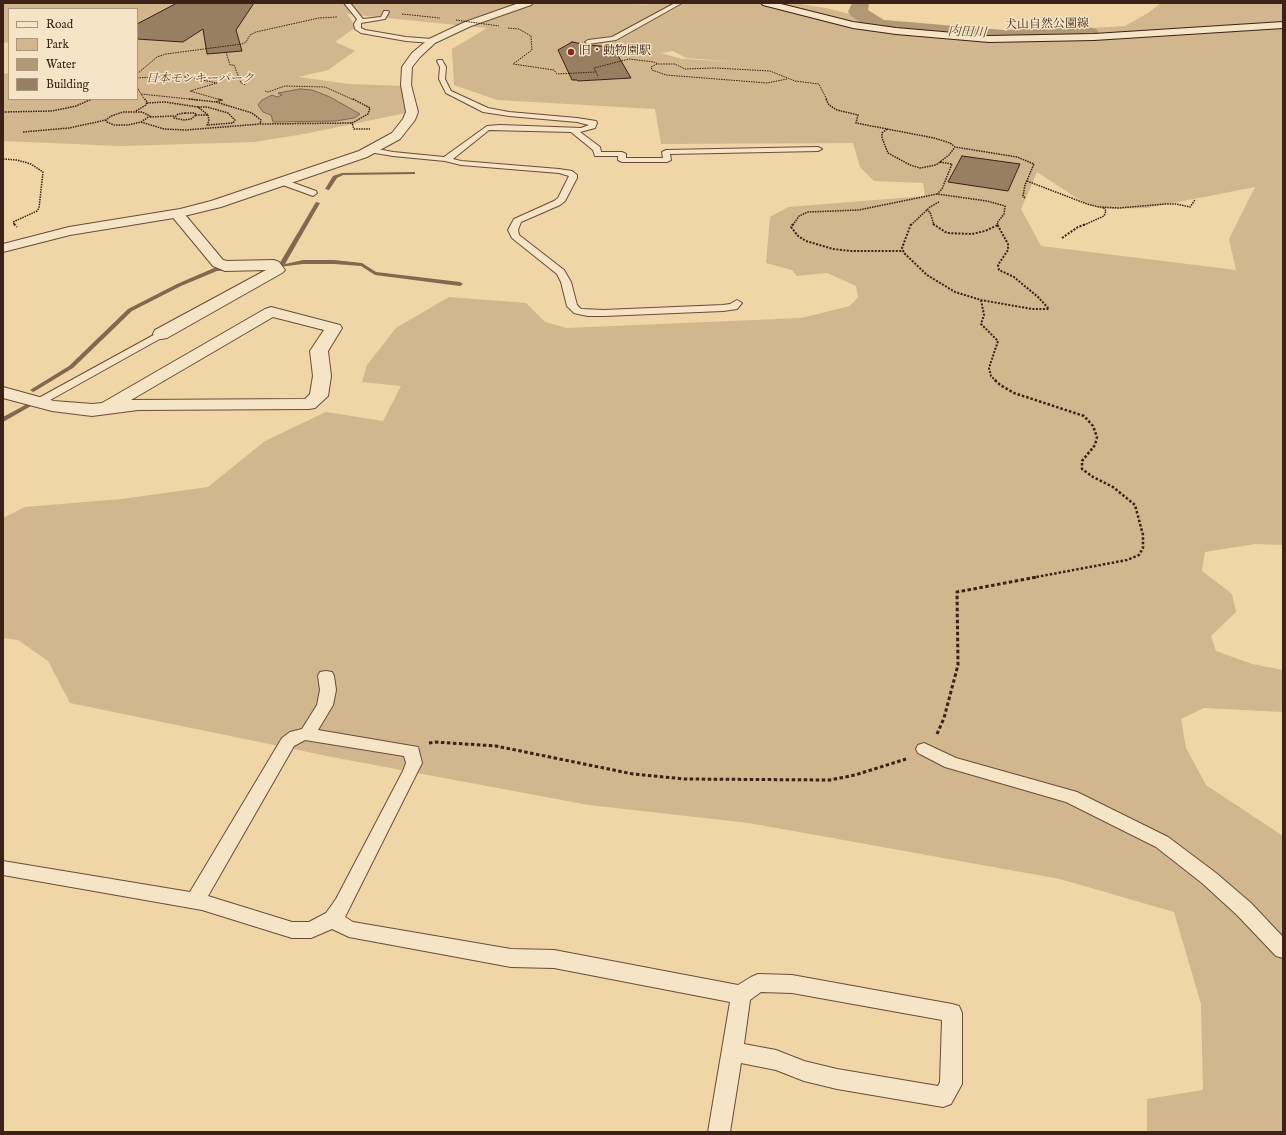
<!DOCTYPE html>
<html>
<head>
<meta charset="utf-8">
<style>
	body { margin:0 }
	#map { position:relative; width:1286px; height:1135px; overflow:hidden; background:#f0d5a6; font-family:"IM FELL English",serif }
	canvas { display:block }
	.frame { position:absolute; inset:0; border:4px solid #3b2116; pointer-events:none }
	.legend { position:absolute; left:8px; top:8px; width:130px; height:92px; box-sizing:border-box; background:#f5e4c5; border:1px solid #ab967f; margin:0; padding:5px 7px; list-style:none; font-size:12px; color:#3b2116 }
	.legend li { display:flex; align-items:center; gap:8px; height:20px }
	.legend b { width:20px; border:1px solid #ab967f }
</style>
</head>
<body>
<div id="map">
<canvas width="1286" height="1135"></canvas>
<div class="frame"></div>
<ul class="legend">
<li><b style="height:5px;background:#f5e4c5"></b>Road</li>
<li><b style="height:11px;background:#d1b68e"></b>Park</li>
<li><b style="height:11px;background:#b29875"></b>Water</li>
<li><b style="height:11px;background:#997f61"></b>Building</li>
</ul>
</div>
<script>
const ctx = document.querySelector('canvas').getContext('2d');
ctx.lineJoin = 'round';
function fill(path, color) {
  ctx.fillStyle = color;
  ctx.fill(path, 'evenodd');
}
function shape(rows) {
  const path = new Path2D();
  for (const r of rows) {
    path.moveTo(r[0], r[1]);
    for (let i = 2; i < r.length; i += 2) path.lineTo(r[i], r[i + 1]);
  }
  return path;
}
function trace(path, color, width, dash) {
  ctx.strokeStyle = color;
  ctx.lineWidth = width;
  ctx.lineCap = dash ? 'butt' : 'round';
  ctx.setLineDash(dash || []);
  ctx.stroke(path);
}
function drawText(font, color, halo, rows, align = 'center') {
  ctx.font = font + ' "IM FELL English","Noto Serif JP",serif';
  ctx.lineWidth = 3;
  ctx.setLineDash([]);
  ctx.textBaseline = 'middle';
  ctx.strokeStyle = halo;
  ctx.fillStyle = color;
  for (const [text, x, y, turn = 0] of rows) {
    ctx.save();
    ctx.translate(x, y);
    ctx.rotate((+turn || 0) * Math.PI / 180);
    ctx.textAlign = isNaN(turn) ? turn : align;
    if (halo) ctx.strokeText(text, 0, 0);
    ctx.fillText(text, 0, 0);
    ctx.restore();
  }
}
const green = shape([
	[3,3,633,3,628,4,652,5,633,3,793,3,826,8,896,26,938,31,1024,32,1125,26,1148,13,1161,3,1283,3,1283,545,1255,544,1205,552,1202,571,1232,594,1236,612,1211,636,1216,651,1252,664,1283,670,1283,712,1204,708,1181,719,1186,748,1206,785,1283,836,1283,1132,1147,1132,1147,1099,1203,1090,1201,1004,1174,912,1060,879,749,823,589,805,337,758,70,703,48,661,18,640,3,638,3,518,25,507,122,499,208,487,265,441,326,412,383,421,401,386,362,382,367,365,396,328,449,297,526,303,545,322,567,328,801,318,850,306,858,297,856,286,827,273,797,276,792,270,766,263,770,217,788,207,925,196,923,183,874,181,860,167,853,143,661,144,655,109,497,100,454,85,452,49,487,28,347,14,356,27,335,42,355,51,328,70,298,77,349,84,404,86,406,113,304,134,254,142,121,146,3,141,3,74,9,73,9,99,137,99,137,9,9,9,9,42,3,43],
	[673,51,686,58,737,62,682,59,661,53],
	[1037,172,1086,204,1102,209,1147,208,1255,187,1229,239,1236,270,1041,246,1021,209]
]);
const water = shape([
	[300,89,312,90,330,97,360,114,354,118,336,121,273,122,271,115,263,112,258,105,262,100,272,95,277,97,282,95,278,93,300,89]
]);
const stream = shape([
	[413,172,415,172,415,174,343,175,337,178,329,190,325,189,333,176,342,173,413,172],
	[316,202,320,203,285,264,303,260,334,260,362,263,376,272,460,282,463,284,460,286,375,275,361,266,334,264,303,264,279,267,278,266,316,202],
	[231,267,233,268,233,270,217,271,181,286,132,311,73,368,35,391,33,392,30,390,69,366,128,309,177,284,214,268,231,267],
	[29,403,32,405,31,406,3,422,3,417,29,403]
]);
const river = shape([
	[852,3,868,3,869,5,868,10,884,20,1003,30,1089,27,1096,29,1099,33,1096,37,1089,39,1003,42,879,31,872,29,851,16,848,12,852,3]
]);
const building = shape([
	[177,3,254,3,236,30,242,51,207,54,203,29,183,42,137,39,137,24,177,3],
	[572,42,588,45,613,47,631,78,578,81,577,80,572,80,558,50,572,42],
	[962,156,1020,164,1008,191,948,182,962,156]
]);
const pathFar4 = shape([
	[402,14,440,18],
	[508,28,519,29,531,36,532,50,513,64,554,70,557,74,596,72],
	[226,52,230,65,234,65,241,83,246,85],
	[657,64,651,67,652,70,666,75,767,83,787,79],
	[137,74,157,57,166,54,242,44,246,42,250,35,256,32,319,18,337,17],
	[598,76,594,68,629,59,654,62,658,64,675,64,685,69,715,68,770,71,795,81,819,84,827,100],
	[137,78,167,76,187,77,217,83,190,91,221,100],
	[137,87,141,94],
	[265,91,268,92,285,86,325,87,354,100],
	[90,100,92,99],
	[145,100,141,94,198,100]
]);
const pathFar3 = shape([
	[189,99,216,102,252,113,261,120,260,124],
	[353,99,370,108,368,114,352,123,354,129,370,129],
	[826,99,829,105,837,110,858,115,856,123,934,138,950,143,955,147,1017,157,1034,164,1025,185,1023,196,1025,198],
	[216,102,222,100,218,99],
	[147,103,165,102,198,107,208,115,196,115],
	[198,107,207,107,228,113,235,120,233,123,207,125,209,121,208,115],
	[136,111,146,105,147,102,145,99],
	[3,112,52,111,76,106,92,99],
	[123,112,142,112,150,116,141,122,128,125,114,125,107,122,106,120,111,116,123,112],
	[185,113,195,113,196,115,191,119,184,120,174,118,178,114,185,113],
	[150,117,174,116],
	[141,122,164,129,186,130,260,124,352,123],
	[887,129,882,133,882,138,888,153,910,165,920,168,936,165,949,155,955,147],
	[23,132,69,128,106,120],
	[3,159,17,160,31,164,43,172,39,208,37,211,13,222,15,225],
	[940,162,952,164,942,189,937,194,987,201,1005,206,1004,214,997,223,998,225],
	[1027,181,1087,204,1099,207,1119,208,1165,204,1176,204,1190,207,1195,200],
	[926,210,930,212,934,225],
	[793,225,799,216,808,212,859,210,937,194],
	[911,225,930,207,939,202],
	[1084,225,1104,216,1106,211,1103,207]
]);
const pathFar2 = shape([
	[14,224,17,227],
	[793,224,791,227,798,236,806,241,833,249,851,251,903,251],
	[911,224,902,248,904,253,927,275,955,292,981,300,1032,309,1049,309,1038,297,1014,277,999,270,998,265,1008,250,1008,244,997,224],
	[933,224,947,233,972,234,985,231,998,225],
	[1062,238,1078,227,1086,224],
	[981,300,984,315,981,324,998,341,989,368,991,376,996,381]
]);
const pathFar1 = shape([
	[995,380,1000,385,1014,393,1084,416,1093,426,1097,437,1095,445,1082,461,1082,469,1093,477,1113,487,1135,505,1143,535,1143,548,1139,555,1127,560,1031,578]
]);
const path = shape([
	[937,734,944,718,958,665,957,592,1037,577],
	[429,743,435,742,496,746,633,774,685,779,830,780,855,775,906,759]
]);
const service = shape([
	[344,3,350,3,363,19,381,17,384,11,388,11,389,12,385,19,361,23,361,28,365,30,406,37,432,39,435,41,432,43,406,41,361,33,355,29,354,24,357,19,344,3],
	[675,3,682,3,616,40,588,44,585,42,588,40,612,37,675,3],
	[438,60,442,60,446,67,445,79,451,91,488,108,509,112,577,118,596,121,597,123,595,128,580,132,600,147,601,152,622,152,626,154,626,158,663,158,662,152,666,150,818,147,822,149,818,151,670,154,671,160,667,162,622,162,618,160,618,156,595,156,593,150,571,132,489,130,453,159,461,161,559,169,572,171,577,175,577,178,565,201,560,205,521,222,518,230,519,235,564,270,571,282,577,305,581,309,604,310,723,305,730,304,737,300,742,303,737,309,723,311,604,316,588,316,578,314,574,313,567,306,561,282,557,274,512,238,508,230,514,219,554,201,558,198,569,176,559,173,461,165,445,161,393,156,369,152,368,150,372,148,393,152,444,157,487,126,500,125,581,128,589,125,577,122,509,116,483,112,446,93,439,79,440,67,437,61,438,60],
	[283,179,316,191,317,193,313,196,280,184,279,182,283,179],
	[161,331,165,332,166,334,165,336,43,404,35,404,33,402,35,400,161,331],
	[326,671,332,672,334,676,336,690,333,705,318,730,418,747,422,763,345,917,353,922,511,949,554,950,738,985,751,977,758,974,792,975,952,1004,959,1006,962,1013,962,1084,951,1104,943,1107,837,1089,804,1081,776,1070,741,1063,730,1132,708,1132,730,1002,554,968,511,967,349,937,332,929,311,938,292,938,202,910,3,875,3,861,190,892,282,738,290,732,302,729,317,705,320,690,318,676,320,672,326,671],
	[305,740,404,756,406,763,403,771,336,899,326,913,309,922,292,922,208,896,294,746,305,740],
	[761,992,792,993,942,1020,940,1082,938,1086,837,1069,804,1061,776,1050,744,1044,750,1000,761,992],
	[924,743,956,758,1077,792,1168,837,1216,873,1251,903,1283,937,1283,958,1276,956,1237,915,1202,883,1156,847,1066,802,945,767,918,753,916,749,918,745,924,743]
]);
const minor = shape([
	[177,210,182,211,223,260,227,261,274,260,279,262,285,270,282,273,167,338,161,339,155,338,153,334,155,330,266,270,225,271,213,266,170,214,172,211,177,210],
	[271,307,340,325,342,328,328,351,331,376,328,396,315,408,309,409,138,410,92,416,52,411,3,398,3,387,54,401,92,404,102,403,265,309,271,307],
	[273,317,324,330,310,351,313,376,310,394,305,399,131,400,273,317]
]);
const tertiary = shape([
	[519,3,533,3,531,5,471,26,435,43,420,57,412,67,411,85,418,112,415,120,400,139,367,157,221,207,180,217,70,235,3,252,3,244,69,227,180,209,211,201,359,151,392,133,403,119,406,112,401,85,402,67,412,53,429,39,465,22,519,3]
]);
const secondary = shape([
	[761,3,777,3,853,22,896,28,989,36,1094,34,1283,22,1283,28,1094,40,989,42,896,34,853,28,763,5,761,3]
]);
const pathBridge = shape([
	[456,20,499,26]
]);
const markers = [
	[571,52,4,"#8f2418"]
];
const farStreetnames = [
	["犬山自然公園線",1047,25,-1]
];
const farPoinames = [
	["旧・動物園駅",579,52]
];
const farParknames = [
	["日本モンキーパーク",200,80]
];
const farWaternames = [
	["内田川",967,33,3]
];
fill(green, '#d1b68e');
fill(water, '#b29875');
trace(water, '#82684f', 1);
fill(stream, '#82684f');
fill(river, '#b29875');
fill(building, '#997f61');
trace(building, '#3b2116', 1);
trace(service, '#684e3a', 2);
trace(minor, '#684e3a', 2);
trace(tertiary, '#684e3a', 2);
trace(secondary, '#3b2116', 2);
trace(pathFar4, '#3b2116', 1, [1.5, 1]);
trace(pathFar3, '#3b2116', 1.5, [1.5, 1]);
trace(pathFar2, '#3b2116', 2, [2, 1.5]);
trace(pathFar1, '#3b2116', 2.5, [2.5, 2]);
trace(path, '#3b2116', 3, [3.5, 2.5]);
fill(service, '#f5e4c5');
fill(minor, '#f5e4c5');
fill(tertiary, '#f5e4c5');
fill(secondary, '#f5e4c5');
trace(pathBridge, '#3b2116', 1, [1.5, 1]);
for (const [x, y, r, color] of markers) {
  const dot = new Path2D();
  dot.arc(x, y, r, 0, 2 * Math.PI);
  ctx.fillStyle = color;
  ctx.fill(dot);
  trace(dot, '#f5e4c5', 1.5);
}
drawText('12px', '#3b2116', '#f5e4c5', farStreetnames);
drawText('12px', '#3b2116', '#f5e4c5', farPoinames, 'left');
drawText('italic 12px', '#604634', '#f5e4c5', farParknames);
drawText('italic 13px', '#5f4532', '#f5e4c5', farWaternames);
</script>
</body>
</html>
